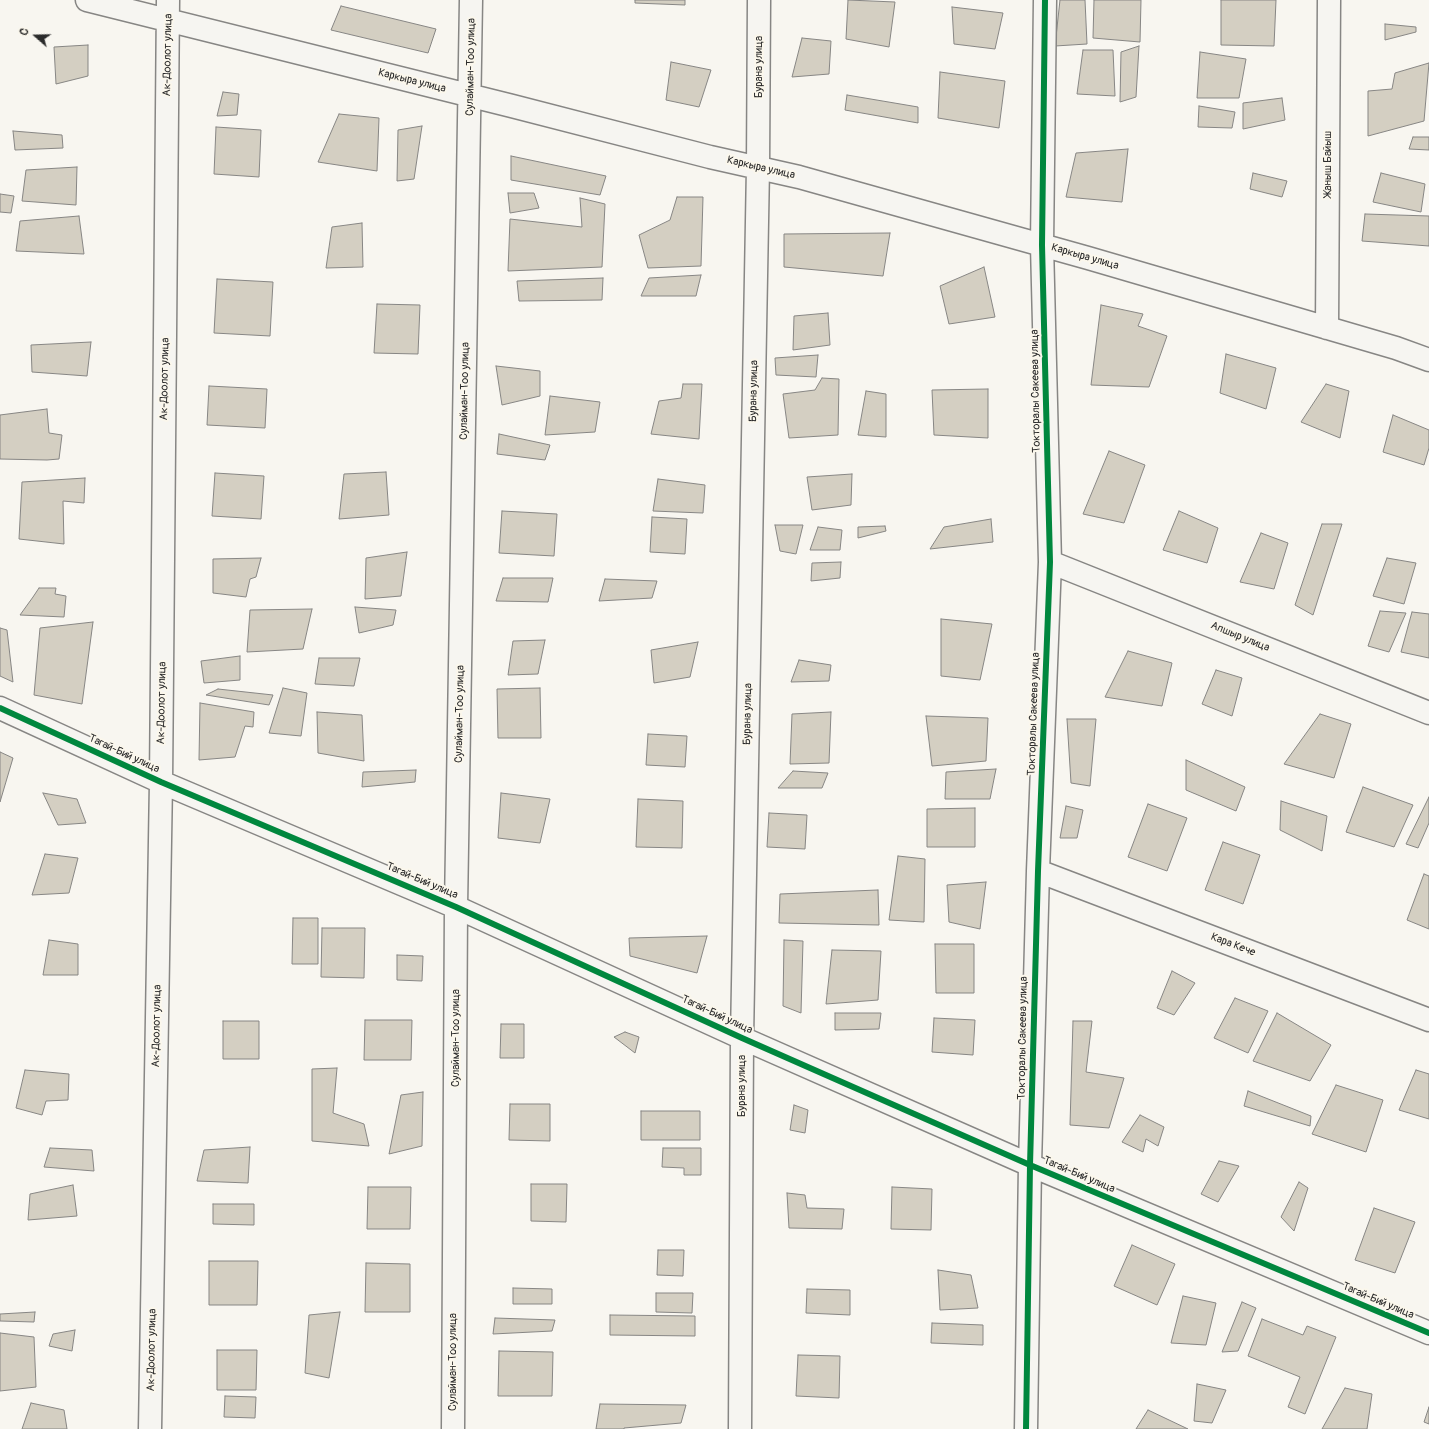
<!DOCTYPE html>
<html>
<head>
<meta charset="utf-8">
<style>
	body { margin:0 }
	#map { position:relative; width:1429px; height:1429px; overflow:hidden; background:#f8f6f0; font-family:Pangolin,sans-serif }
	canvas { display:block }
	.north { position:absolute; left:16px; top:16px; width:40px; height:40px; -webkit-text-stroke:3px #fbf7ec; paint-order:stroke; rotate:290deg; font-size:11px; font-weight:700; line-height:16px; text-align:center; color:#2b2b2b }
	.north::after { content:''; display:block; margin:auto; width:14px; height:18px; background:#2b2b2b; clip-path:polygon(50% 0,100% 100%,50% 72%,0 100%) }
</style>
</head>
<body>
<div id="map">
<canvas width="1429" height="1429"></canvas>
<div class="north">С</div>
</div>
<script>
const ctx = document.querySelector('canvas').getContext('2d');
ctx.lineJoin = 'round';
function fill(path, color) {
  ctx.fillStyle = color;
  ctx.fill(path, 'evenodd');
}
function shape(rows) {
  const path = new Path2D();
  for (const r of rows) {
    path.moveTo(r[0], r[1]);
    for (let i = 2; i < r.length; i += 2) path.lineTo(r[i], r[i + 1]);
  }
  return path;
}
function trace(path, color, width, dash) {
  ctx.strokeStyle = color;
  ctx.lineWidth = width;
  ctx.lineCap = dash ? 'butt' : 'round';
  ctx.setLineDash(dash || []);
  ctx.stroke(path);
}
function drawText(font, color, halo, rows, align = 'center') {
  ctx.font = font + ' Pangolin,sans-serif';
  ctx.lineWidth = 4;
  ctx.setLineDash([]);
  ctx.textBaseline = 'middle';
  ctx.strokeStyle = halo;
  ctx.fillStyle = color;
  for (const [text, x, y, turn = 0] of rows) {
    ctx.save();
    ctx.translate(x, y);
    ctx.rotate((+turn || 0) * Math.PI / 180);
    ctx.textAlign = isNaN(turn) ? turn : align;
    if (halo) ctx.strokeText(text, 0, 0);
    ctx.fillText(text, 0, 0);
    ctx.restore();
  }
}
const building = shape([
	[635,0,685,0,685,5,635,3,635,0],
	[848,0,895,2,889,47,846,39,848,0],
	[1060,0,1085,0,1087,44,1055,46,1060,0],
	[1094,0,1141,0,1140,42,1093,38,1094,0],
	[1221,0,1276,0,1274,46,1221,45,1221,0],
	[341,6,436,29,428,53,331,30,341,6],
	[952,7,1003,13,995,49,954,44,952,7],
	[1385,24,1416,27,1416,32,1385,40,1385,24],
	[802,38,831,41,829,74,792,77,802,38],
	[88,45,88,76,56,84,54,47,88,45],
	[1139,46,1136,97,1120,102,1121,52,1139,46],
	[1083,50,1113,50,1115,96,1077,94,1083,50],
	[1200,52,1246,59,1239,98,1197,98,1200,52],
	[671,62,711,70,699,107,666,100,671,62],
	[1429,63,1424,121,1368,136,1368,91,1392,89,1395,73,1429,63],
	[940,72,1005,81,999,128,938,118,940,72],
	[223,92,239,94,237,115,217,116,223,92],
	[847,95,918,107,918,123,845,110,847,95],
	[1282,98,1285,120,1243,129,1243,103,1282,98],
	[1199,106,1235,112,1232,128,1198,127,1199,106],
	[339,114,379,118,377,171,318,162,339,114],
	[422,126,414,179,397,181,398,130,422,126],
	[216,127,261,130,259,177,214,174,216,127],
	[13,131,62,135,63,148,15,150,13,131],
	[1413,137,1429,137,1429,150,1409,149,1413,137],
	[1128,149,1122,202,1066,197,1076,153,1128,149],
	[511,156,606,176,600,195,511,180,511,156],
	[77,167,76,205,22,201,26,170,77,167],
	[1253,173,1287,181,1282,197,1250,189,1253,173],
	[1381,173,1425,184,1421,212,1373,202,1381,173],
	[508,193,534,193,539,208,510,213,508,193],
	[0,194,14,196,11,213,0,212,0,194],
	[677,197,703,197,701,266,648,268,639,235,670,220,677,197],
	[580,198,605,204,602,267,508,271,510,219,582,227,580,198],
	[1365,214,1429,216,1429,246,1362,241,1365,214],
	[79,216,84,254,16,251,20,221,79,216],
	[362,223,363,267,326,268,332,227,362,223],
	[890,233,883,276,784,267,784,234,890,233],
	[984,267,995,317,949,324,940,286,984,267],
	[701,275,696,296,641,296,649,278,701,275],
	[603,278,602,300,519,301,517,281,603,278],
	[217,279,273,282,270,336,214,333,217,279],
	[377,304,420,305,418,354,374,353,377,304],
	[1101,305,1143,314,1138,326,1167,336,1149,387,1091,385,1101,305],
	[828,313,830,345,793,350,794,316,828,313],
	[91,342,87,376,32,372,31,345,91,342],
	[1226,354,1276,368,1266,409,1220,393,1226,354],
	[818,355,816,377,776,375,775,358,818,355],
	[496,366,540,371,540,396,502,405,496,366],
	[822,378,839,379,838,435,789,438,783,394,815,390,822,378],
	[683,384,702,384,699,439,651,434,659,401,681,398,683,384],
	[1326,384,1349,391,1340,438,1301,422,1326,384],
	[209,386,267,389,265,428,207,425,209,386],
	[988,389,988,438,934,435,932,390,988,389],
	[866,391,886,394,886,437,858,435,866,391],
	[550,396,600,402,595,432,545,435,550,396],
	[47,409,49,433,62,435,59,459,47,460,0,459,0,415,47,409],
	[1393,415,1429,430,1429,448,1424,465,1383,452,1393,415],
	[499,434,550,445,545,460,497,454,499,434],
	[1109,451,1145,465,1124,523,1083,514,1109,451],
	[386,472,389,515,339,519,344,474,386,472],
	[215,473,264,476,261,519,212,516,215,473],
	[852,474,851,505,812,510,807,477,852,474],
	[85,478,84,503,63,501,64,544,19,539,22,482,85,478],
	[658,479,705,485,703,513,653,511,658,479],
	[502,511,557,514,554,556,499,553,502,511],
	[1179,511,1218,528,1207,563,1163,550,1179,511],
	[652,517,687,519,685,554,650,552,652,517],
	[991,519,993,542,930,549,944,527,991,519],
	[1322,524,1342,524,1313,615,1295,605,1322,524],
	[775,525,803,525,796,554,780,551,775,525],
	[885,526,886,531,858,538,858,527,885,526],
	[818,527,842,530,840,550,810,550,818,527],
	[1261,533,1288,543,1274,589,1240,582,1261,533],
	[407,552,401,596,365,599,366,558,407,552],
	[261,558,256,577,250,579,246,597,213,593,213,559,261,558],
	[1387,558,1416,563,1404,604,1373,596,1387,558],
	[841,562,840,578,811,581,812,563,841,562],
	[503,578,553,578,548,602,496,601,503,578],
	[605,579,657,581,652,598,599,601,605,579],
	[39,588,56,588,55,594,66,596,64,617,20,615,33,597,39,588],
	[355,607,396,610,393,625,359,633,355,607],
	[312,609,303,649,247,652,250,610,312,609],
	[1380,611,1406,613,1389,652,1368,646,1380,611],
	[1412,612,1429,614,1429,658,1401,652,1412,612],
	[941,619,992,624,980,680,941,676,941,619],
	[93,622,82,704,34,695,40,628,93,622],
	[0,628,7,630,13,682,0,676,0,628],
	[545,640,538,674,508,675,513,641,545,640],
	[698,642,690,677,654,683,651,650,698,642],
	[1128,651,1172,663,1162,706,1105,697,1128,651],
	[240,656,240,680,204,683,201,661,240,656],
	[319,658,360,658,354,686,315,684,319,658],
	[799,660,831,665,829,681,791,682,799,660],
	[1216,670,1242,678,1232,716,1202,704,1216,670],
	[283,688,307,693,301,736,269,733,283,688],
	[540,688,541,738,498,738,497,689,540,688],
	[218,689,273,695,269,705,206,695,218,689],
	[200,703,254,712,253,727,245,726,235,757,199,760,200,703],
	[317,712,362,715,364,761,318,753,317,712],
	[831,712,829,763,790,764,792,714,831,712],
	[1320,714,1351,724,1334,778,1284,764,1320,714],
	[926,716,988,718,986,761,932,766,926,716],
	[1067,719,1096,719,1090,786,1071,783,1067,719],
	[648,734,687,736,685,767,646,765,648,734],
	[0,752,13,758,0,802,0,752],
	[1186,760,1245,787,1236,811,1186,790,1186,760],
	[996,769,990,799,945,799,946,772,996,769],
	[416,770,415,782,362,787,363,772,416,770],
	[793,771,828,773,822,788,778,788,793,771],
	[1363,787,1413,805,1394,847,1346,832,1363,787],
	[43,793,77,799,86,823,58,825,43,793],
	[501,793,550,799,540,843,498,838,501,793],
	[1429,797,1429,823,1418,848,1406,844,1429,797],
	[638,799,683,801,682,848,636,847,638,799],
	[1281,801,1327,816,1322,851,1280,830,1281,801],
	[1148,804,1187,818,1167,871,1128,857,1148,804],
	[1066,806,1083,810,1077,838,1060,838,1066,806],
	[975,808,975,847,927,847,927,809,975,808],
	[769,813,807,815,805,849,767,847,769,813],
	[1223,842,1260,855,1243,904,1205,890,1223,842],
	[45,854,78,858,69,893,32,895,45,854],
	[898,856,925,859,924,922,889,920,898,856],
	[1424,874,1429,876,1429,929,1407,920,1424,874],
	[986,882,980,929,949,922,947,885,986,882],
	[878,890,879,925,779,923,780,894,878,890],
	[293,918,318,918,318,964,292,964,293,918],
	[322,928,365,928,364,978,321,977,322,928],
	[707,936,697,973,630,956,629,938,707,936],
	[49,940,78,944,78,975,43,975,49,940],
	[784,940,803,941,801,1013,783,1006,784,940],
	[935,944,974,944,974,993,936,993,935,944],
	[832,950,881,951,878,1000,826,1004,832,950],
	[397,955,423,956,422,981,397,980,397,955],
	[1172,971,1195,983,1174,1015,1157,1008,1172,971],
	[1235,998,1268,1011,1248,1053,1214,1038,1235,998],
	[835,1013,881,1013,879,1029,835,1030,835,1013],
	[1277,1013,1331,1045,1310,1081,1253,1061,1277,1013],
	[934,1018,975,1020,973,1055,932,1052,934,1018],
	[365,1020,412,1020,411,1060,364,1060,365,1020],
	[223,1021,259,1021,259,1059,223,1059,223,1021],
	[1073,1021,1092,1021,1086,1072,1124,1078,1109,1128,1070,1125,1073,1021],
	[501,1024,524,1024,524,1058,500,1058,501,1024],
	[625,1032,639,1037,635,1053,614,1037,625,1032],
	[337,1068,333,1113,364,1124,369,1146,312,1141,312,1069,337,1068],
	[25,1070,69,1074,68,1100,46,1101,42,1115,16,1108,25,1070],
	[1416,1070,1429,1074,1429,1119,1399,1110,1416,1070],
	[1336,1085,1383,1100,1366,1152,1312,1134,1336,1085],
	[1248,1091,1311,1116,1310,1126,1244,1106,1248,1091],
	[423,1092,422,1146,389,1154,401,1095,423,1092],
	[510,1104,550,1104,550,1141,509,1140,510,1104],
	[794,1105,808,1110,805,1133,790,1130,794,1105],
	[641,1111,700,1111,700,1140,641,1140,641,1111],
	[1140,1115,1164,1127,1158,1146,1146,1139,1143,1152,1122,1142,1140,1115],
	[250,1147,248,1183,197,1181,204,1150,250,1147],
	[50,1148,92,1150,94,1171,44,1167,50,1148],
	[663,1148,701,1148,701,1175,684,1175,684,1168,662,1167,663,1148],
	[1219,1161,1239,1166,1218,1202,1201,1194,1219,1161],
	[1299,1182,1308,1188,1294,1231,1281,1217,1299,1182],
	[531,1184,567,1184,566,1222,531,1221,531,1184],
	[73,1185,77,1216,28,1220,30,1194,73,1185],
	[368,1187,411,1187,410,1229,367,1229,368,1187],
	[892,1187,932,1189,931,1230,891,1229,892,1187],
	[787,1193,805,1195,807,1208,844,1209,842,1229,789,1228,787,1193],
	[213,1204,254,1204,254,1225,213,1224,213,1204],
	[1374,1208,1415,1222,1395,1273,1355,1260,1374,1208],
	[1132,1245,1175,1264,1157,1305,1114,1286,1132,1245],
	[658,1250,684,1250,683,1276,657,1275,658,1250],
	[209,1261,258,1261,257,1305,209,1305,209,1261],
	[366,1263,410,1264,410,1312,365,1312,366,1263],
	[938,1270,971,1275,978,1308,940,1310,938,1270],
	[513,1288,552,1289,552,1304,513,1304,513,1288],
	[807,1289,850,1290,850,1315,806,1313,807,1289],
	[656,1293,693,1293,692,1313,656,1312,656,1293],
	[1183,1296,1216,1303,1206,1345,1171,1343,1183,1296],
	[1242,1302,1256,1308,1238,1351,1222,1352,1242,1302],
	[35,1312,34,1322,0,1321,0,1314,35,1312],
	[340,1312,329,1378,305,1373,309,1315,340,1312],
	[610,1315,695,1316,695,1336,610,1335,610,1315],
	[495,1318,555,1320,552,1331,493,1334,495,1318],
	[1262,1319,1303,1335,1307,1326,1336,1337,1305,1414,1288,1407,1300,1377,1248,1356,1262,1319],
	[932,1323,983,1325,983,1345,931,1343,932,1323],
	[75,1330,72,1351,49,1346,53,1334,75,1330],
	[0,1333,34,1337,36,1387,0,1391,0,1333],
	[217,1350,257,1350,256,1390,217,1390,217,1350],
	[499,1351,553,1352,552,1396,498,1396,499,1351],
	[798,1355,840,1356,839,1398,796,1396,798,1355],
	[1197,1384,1226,1390,1212,1423,1194,1421,1197,1384],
	[1345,1388,1372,1394,1367,1429,1322,1429,1345,1388],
	[225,1396,256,1397,255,1418,224,1417,225,1396],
	[31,1403,64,1410,67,1429,22,1429,31,1403],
	[600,1404,686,1405,681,1423,624,1428,624,1429,596,1429,600,1404],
	[1429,1407,1429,1424,1424,1422,1429,1407],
	[1148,1410,1188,1429,1136,1429,1148,1410]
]);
const minor = shape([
	[87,0,512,106,710,157,799,177,1088,258,1396,348,1429,360],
	[1327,328,1329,0],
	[1050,562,1429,713],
	[0,708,161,782,456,907,742,1038,1030,1165,1429,1333],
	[1038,871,1429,1020],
	[150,1429,161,782,168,0],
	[453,1429,456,907,471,0],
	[740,1429,742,1038,758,167,759,0],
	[1026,1429,1030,1165,1038,871,1050,562,1042,245,1045,0]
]);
const cycleway = shape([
	[0,708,161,782,456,907,742,1038,1030,1165,1429,1333],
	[1026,1429,1030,1165,1038,871,1050,562,1042,245,1045,0]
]);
const streetNames = [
	["Ак-Доолот улица",168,55,-89],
	["Сулайман-Тоо улица",471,67,-89],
	["Бурана улица",759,67,-90],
	["Каркыра улица",412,81,14],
	["Жаныш Байыш",1328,164,-90],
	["Каркыра улица",761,168,13],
	["Каркыра улица",1085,257,16],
	["Ак-Доолот улица",165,379,-89],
	["Сулайман-Тоо улица",465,391,-89],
	["Бурана улица",754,391,-89],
	["Токторалы Сакеева улица",1036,391,-91],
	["Апшыр улица",1240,637,22],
	["Ак-Доолот улица",162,703,-89],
	["Сулайман-Тоо улица",460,714,-89],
	["Бурана улица",748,714,-89],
	["Токторалы Сакеева улица",1034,714,-88],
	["Тагай-Бий улица",124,754,25],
	["Тагай-Бий улица",422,881,23],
	["Кара Кече",1233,945,21],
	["Тагай-Бий улица",717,1015,25],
	["Ак-Доолот улица",157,1026,-89],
	["Сулайман-Тоо улица",456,1038,-90],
	["Токторалы Сакеева улица",1023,1038,-89],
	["Бурана улица",742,1086,-90],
	["Тагай-Бий улица",1079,1175,23],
	["Тагай-Бий улица",1378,1301,23],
	["Ак-Доолот улица",152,1350,-89],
	["Сулайман-Тоо улица",453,1362,-90]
];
fill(building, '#d4cfc2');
trace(building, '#878684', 1);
trace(minor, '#878684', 25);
trace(minor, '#f6f5f1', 22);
trace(cycleway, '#00873e', 6);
drawText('11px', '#2b2b2b', '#fbf7ec', streetNames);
</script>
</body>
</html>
